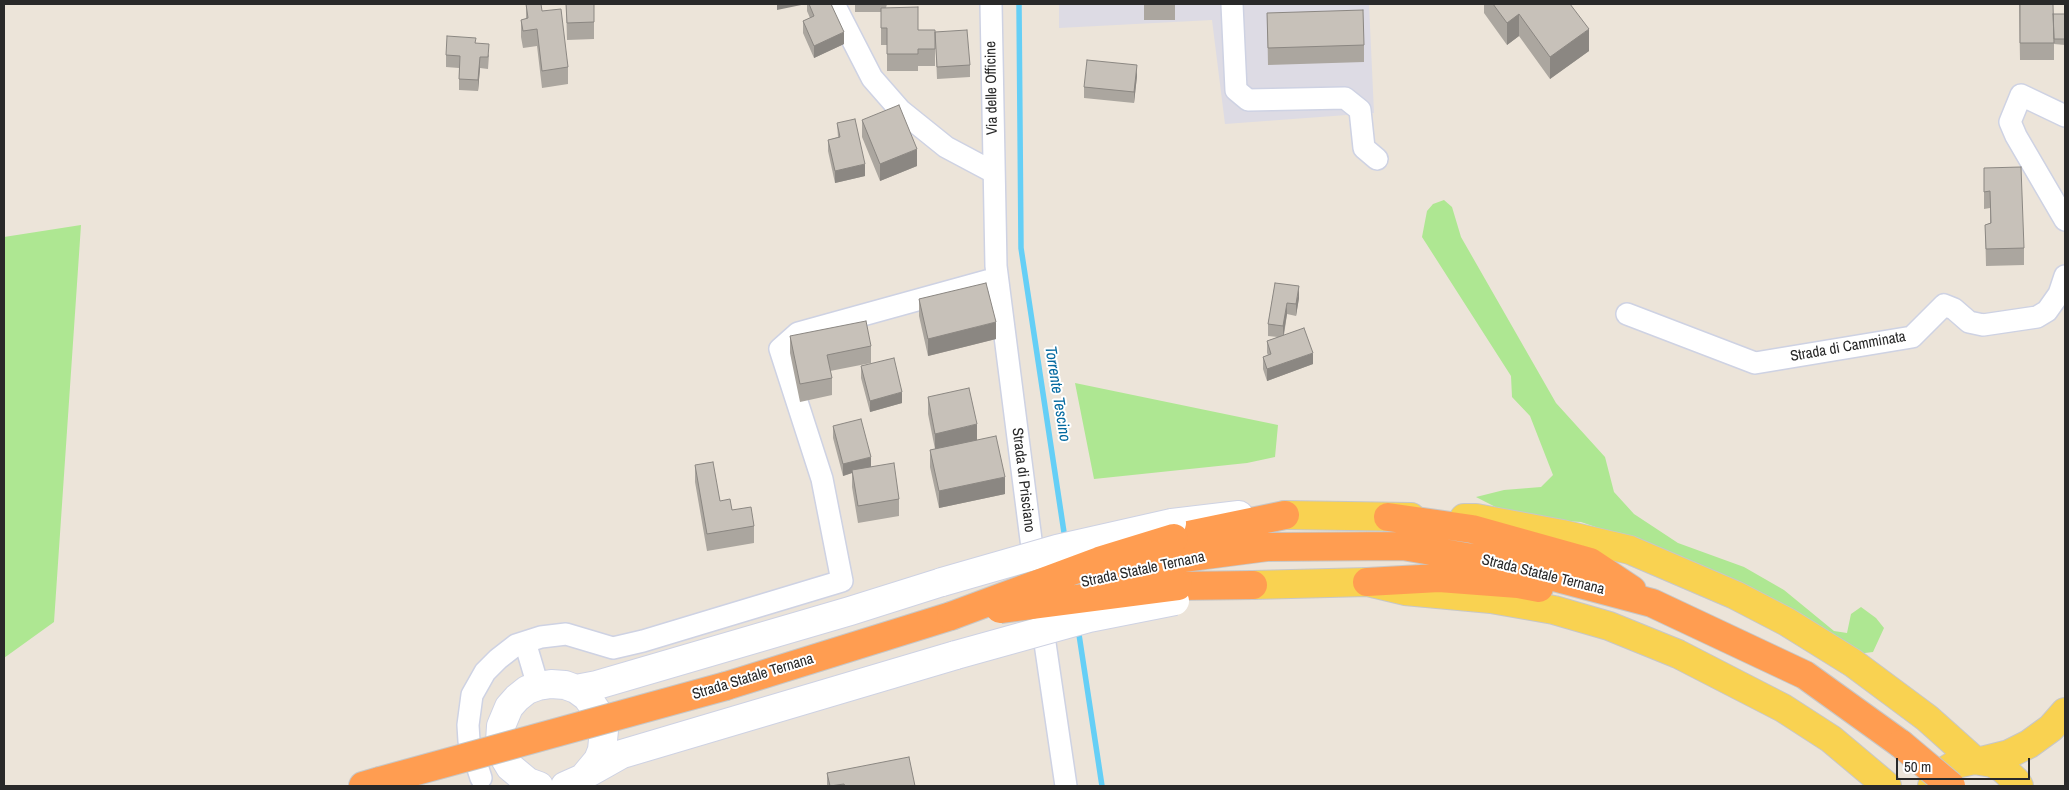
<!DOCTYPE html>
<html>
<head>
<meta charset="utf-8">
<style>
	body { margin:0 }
	#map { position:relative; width:2069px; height:790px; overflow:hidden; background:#ece4d9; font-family:"Archivo Narrow",sans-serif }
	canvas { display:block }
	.frame { position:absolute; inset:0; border:5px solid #292929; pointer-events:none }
	.scale { position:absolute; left:1896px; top:758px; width:134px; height:22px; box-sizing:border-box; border:2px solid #292929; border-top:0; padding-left:6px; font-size:15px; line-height:18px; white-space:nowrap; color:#292929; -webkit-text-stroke:4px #fff; paint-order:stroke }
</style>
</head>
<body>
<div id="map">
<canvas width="2069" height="790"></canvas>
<div class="frame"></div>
<div class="scale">50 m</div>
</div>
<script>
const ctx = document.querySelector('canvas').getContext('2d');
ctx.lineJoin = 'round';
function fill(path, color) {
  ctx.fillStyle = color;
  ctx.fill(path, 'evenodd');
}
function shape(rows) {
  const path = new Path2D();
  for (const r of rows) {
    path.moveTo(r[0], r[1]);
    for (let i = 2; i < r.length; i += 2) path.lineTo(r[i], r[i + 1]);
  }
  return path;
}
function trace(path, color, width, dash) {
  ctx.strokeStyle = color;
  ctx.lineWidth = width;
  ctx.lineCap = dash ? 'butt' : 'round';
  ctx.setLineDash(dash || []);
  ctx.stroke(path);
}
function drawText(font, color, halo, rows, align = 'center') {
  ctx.font = font + ' "Archivo Narrow",sans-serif';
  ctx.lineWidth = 4;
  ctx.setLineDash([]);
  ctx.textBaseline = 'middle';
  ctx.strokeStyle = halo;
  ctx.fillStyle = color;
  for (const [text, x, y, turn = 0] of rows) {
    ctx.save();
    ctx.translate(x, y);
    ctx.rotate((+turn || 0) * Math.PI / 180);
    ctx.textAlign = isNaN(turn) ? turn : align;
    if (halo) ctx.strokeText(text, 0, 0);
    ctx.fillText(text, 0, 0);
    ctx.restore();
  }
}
const industrial = shape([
	[1059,4,1369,4,1374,113,1225,124,1212,20,1059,28]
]);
const green = shape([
	[1444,200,1452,207,1461,237,1556,403,1605,457,1614,492,1634,514,1678,543,1744,567,1784,590,1834,631,1847,633,1851,614,1861,607,1876,618,1884,628,1873,652,1857,654,1657,548,1581,522,1517,518,1476,497,1504,490,1541,487,1553,475,1530,416,1512,397,1511,376,1422,237,1427,211,1433,204],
	[81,225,54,622,4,658,4,237],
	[1075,383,1278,425,1275,457,1247,463,1094,479]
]);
const stream = shape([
	[1019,4,1021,248,1065,539],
	[1078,628,1102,786]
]);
const street = shape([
	[834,4,872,78,900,110,946,147,993,172],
	[991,4,996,266,1035,571],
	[1232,4,1236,90,1248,100,1345,98,1360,110,1364,148,1377,159],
	[2065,116,2021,95,2010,122,2016,136,2065,220],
	[1627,314,1755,363,1912,337,1944,305,1954,309,1969,322,1983,325,2037,317,2047,311,2059,294,2065,276],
	[1041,616,1066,786],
	[525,642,538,686],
	[481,778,469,741,468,725,472,695,485,672,498,659,516,645,541,637,566,634,613,648,643,641,842,581,822,479,780,349,798,333,997,278]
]);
const secondary = shape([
	[1172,523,1239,515],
	[576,689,597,685,850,611,942,582],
	[590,772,622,754,956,655],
	[539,786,528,782,510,767,504,757,500,742,501,726,509,707,517,698,527,690,538,686,551,684,565,685,576,689,587,697,600,716,604,730,602,750,598,760,583,778,565,786]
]);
const primary = shape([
	[1285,515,1411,517],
	[1464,518,1476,518,1562,534,1630,550,1735,595,1787,622,1853,663,1927,718,1974,760],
	[1253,585,1367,582,1405,591,1491,599,1554,610,1609,626,1678,654,1783,708,1831,739,1887,786],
	[1981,761,2009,754,2029,744,2051,728,2065,712],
	[1932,786,1946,770,1956,764,1974,760,1992,763,2002,768,2016,781,2019,786]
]);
const highway = shape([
	[1388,517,1472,529,1590,562,1632,590],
	[1174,538,1285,515],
	[1175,559,1267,547,1403,546,1501,563,1652,603,1805,675,1901,744],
	[1367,582,1439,578,1518,584,1539,588],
	[1178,586,1253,585],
	[726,686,951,616],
	[363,786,380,781]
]);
const secondaryBridge = shape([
	[942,582,1057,549,1172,523],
	[956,655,1089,618,1175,601]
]);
const highwayBridge = shape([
	[1113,575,1175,559],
	[1000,609,1178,586],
	[951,616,1099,561,1174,538],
	[1901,744,1951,786],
	[380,781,726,686]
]);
const wall = shape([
	[526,4,542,11,568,67,568,84,542,88,537,46,523,48,521,37,521,20,526,19],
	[566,4,594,4,594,39,567,40],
	[807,4,831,4,844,44,814,58,803,33,803,21,810,18,807,11],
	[855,4,887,4,886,8,918,30,935,30,935,66,918,66,918,71,887,71,887,45,881,45,881,12,855,12],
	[1144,4,1175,4,1175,20,1144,20],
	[1484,4,1570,4,1589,51,1550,79,1519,36,1507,45,1484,13],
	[2019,4,2053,14,2065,14,2065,45,2054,44,2054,60,2020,60],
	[1267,13,1364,45,1364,62,1268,65],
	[935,32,970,65,970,77,937,79],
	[476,43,489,55,488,69,480,68,478,91,459,90,459,68,446,67,446,55],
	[1137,76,1134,103,1084,98,1084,87],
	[862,120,917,166,880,181,862,137],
	[837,123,865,176,835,183,828,151,828,140,838,137],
	[1984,168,2024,248,2024,265,1986,266,1985,225,1990,223,1990,208,1984,209],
	[1275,283,1299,298,1296,316,1287,314,1284,335,1313,364,1267,381,1263,369,1263,357,1268,355,1267,353,1267,341,1278,337,1268,336,1268,324],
	[919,299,996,339,928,356,919,316],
	[790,336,871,346,871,363,830,371,832,378,832,395,800,402,790,353],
	[861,366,902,403,870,412,861,378],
	[928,397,977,440,1005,494,939,508,930,467,930,450,935,449,928,414],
	[833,426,899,499,899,516,858,523,852,487,852,473,843,476,833,438],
	[695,465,720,501,732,510,754,526,754,543,707,551,695,482],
	[827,773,915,786,827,786]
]);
const shadedWall = shape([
	[777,4,806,4,777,10],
	[1519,14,1519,36,1507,45,1507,23],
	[1589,29,1589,51,1550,79,1550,57],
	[844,32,844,44,814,58,814,46],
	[480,57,480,68,478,91,478,80],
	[1137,65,1137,76,1134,103,1134,92],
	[917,149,917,166,880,181,880,164],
	[865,164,865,176,835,183,835,171],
	[1299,286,1299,298,1296,316,1296,304],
	[1287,303,1287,314,1283,338,1283,326],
	[996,322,996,339,928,356,928,339],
	[1313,353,1313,364,1267,381,1267,369],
	[902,392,902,403,870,412,870,401],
	[977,424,977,442,935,451,935,434],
	[871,457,871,468,852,470,852,473,843,476,843,464],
	[1005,477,1005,494,939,508,939,491]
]);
const building = shape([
	[526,4,541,4,542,11,561,9,568,67,542,71,537,29,523,31,521,20,528,18,526,4],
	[566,4,594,4,594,22,567,23,566,4],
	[809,4,831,4,844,32,814,46,803,21,814,16,809,4],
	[1493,4,1570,4,1589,29,1550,57,1519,14,1507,23,1493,4],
	[2020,4,2053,4,2054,43,2020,43,2020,4],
	[918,7,918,30,935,30,935,49,918,49,918,54,887,54,887,28,881,28,881,8,918,7],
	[1363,10,1364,45,1268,48,1267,13,1363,10],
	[2053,14,2065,14,2065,39,2054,39,2053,14],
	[967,30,970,65,937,67,935,32,967,30],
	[447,36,476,38,475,43,489,44,488,57,480,57,478,80,459,79,460,56,446,55,447,36],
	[1087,60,1137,65,1134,92,1084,87,1087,60],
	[899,105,917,149,880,164,862,120,899,105],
	[855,119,865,164,835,171,828,140,840,137,837,123,855,119],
	[2021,167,2024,248,1986,249,1985,225,1991,223,1990,191,1984,192,1984,168,2021,167],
	[986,283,996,322,928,339,919,299,986,283],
	[1275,283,1299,286,1296,304,1287,303,1283,326,1268,324,1275,283],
	[866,321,871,346,827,355,832,378,800,384,790,336,866,321],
	[1304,328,1313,353,1267,369,1263,357,1271,354,1267,341,1304,328],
	[894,358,902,392,870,401,861,366,894,358],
	[969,388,977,424,935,434,928,397,969,388],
	[861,419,871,457,843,464,833,426,861,419],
	[996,436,1005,477,939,491,930,450,996,436],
	[713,462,720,501,730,499,732,510,751,507,754,526,707,534,695,465,713,462],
	[894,463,899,499,858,506,852,470,894,463],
	[909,757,915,786,845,786,844,784,830,786,827,773,909,757]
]);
const streetNames = [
	["Via delle Officine",992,88,-91],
	["Strada di Camminata",1848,347,-10],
	["Strada di Prisciano",1023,480,83],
	["Strada Statale Ternana",1143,570,-12],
	["Strada Statale Ternana",1543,575,14],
	["Strada Statale Ternana",753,677,-17]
];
const waterNames = [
	["Torrente Tescino",1057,394,81]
];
fill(industrial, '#dddbe4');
fill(green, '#aee792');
trace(stream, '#65cff6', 5.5);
trace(street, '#ced2e3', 24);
trace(secondary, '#ced2e3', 30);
trace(primary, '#c7c7c7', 30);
trace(highway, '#c7c7c7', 30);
trace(street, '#fff', 21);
trace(secondary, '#fff', 28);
trace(primary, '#f9d251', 28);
trace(highway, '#ff9d51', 28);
trace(secondaryBridge, '#ced2e3', 30, []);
trace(highwayBridge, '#c7c7c7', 30, []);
trace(secondaryBridge, '#fff', 28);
trace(highwayBridge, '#ff9d51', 28);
fill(wall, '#aba69f');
fill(shadedWall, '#8b8782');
fill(building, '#c7c1b9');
trace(building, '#8b8782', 1);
drawText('15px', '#292929', '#fff', streetNames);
drawText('italic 16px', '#056aa0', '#fff', waterNames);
</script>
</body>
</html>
